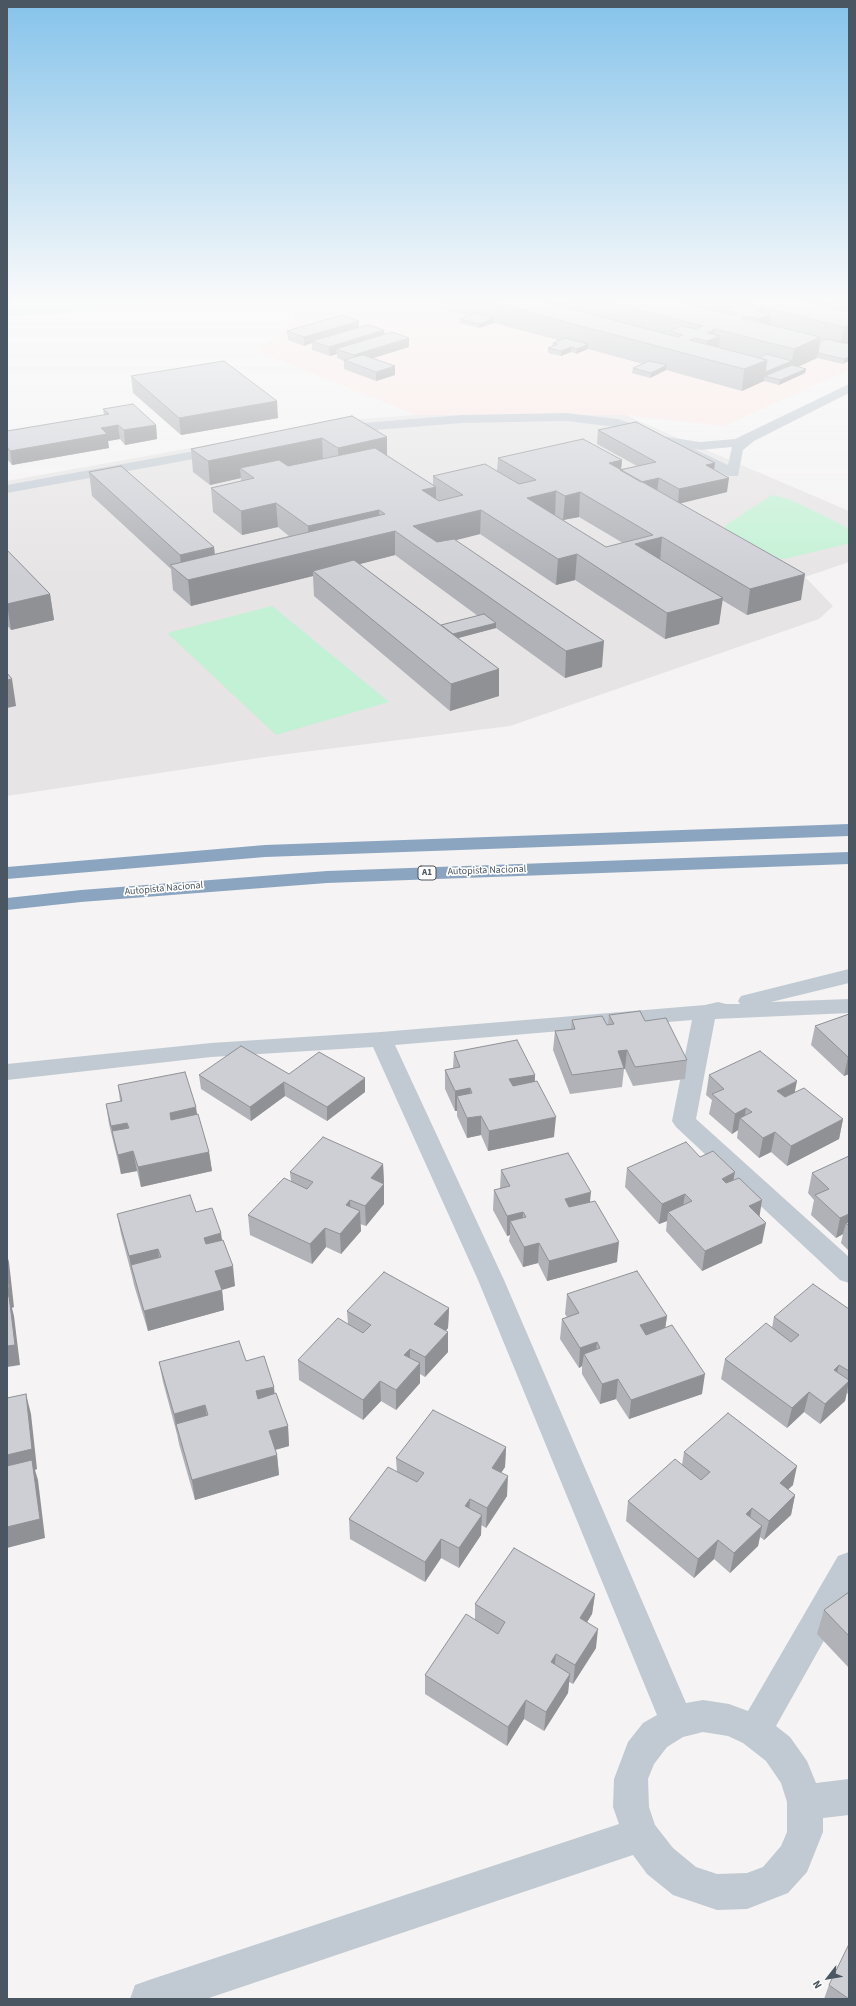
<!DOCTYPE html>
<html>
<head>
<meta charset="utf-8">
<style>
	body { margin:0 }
	#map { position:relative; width:856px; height:2006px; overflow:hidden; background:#f5f3f3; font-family:"Source Sans 3",sans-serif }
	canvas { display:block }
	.frame { position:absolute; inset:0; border:8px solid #4a5661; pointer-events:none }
	.north { position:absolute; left:808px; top:1958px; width:40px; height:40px; -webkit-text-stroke:3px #fff; paint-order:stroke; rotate:239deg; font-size:11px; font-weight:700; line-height:16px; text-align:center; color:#4a5661 }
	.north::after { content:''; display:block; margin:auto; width:14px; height:18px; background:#4a5661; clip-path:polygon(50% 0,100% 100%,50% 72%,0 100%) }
</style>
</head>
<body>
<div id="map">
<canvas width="856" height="2006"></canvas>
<div class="frame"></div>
<div class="north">N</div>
</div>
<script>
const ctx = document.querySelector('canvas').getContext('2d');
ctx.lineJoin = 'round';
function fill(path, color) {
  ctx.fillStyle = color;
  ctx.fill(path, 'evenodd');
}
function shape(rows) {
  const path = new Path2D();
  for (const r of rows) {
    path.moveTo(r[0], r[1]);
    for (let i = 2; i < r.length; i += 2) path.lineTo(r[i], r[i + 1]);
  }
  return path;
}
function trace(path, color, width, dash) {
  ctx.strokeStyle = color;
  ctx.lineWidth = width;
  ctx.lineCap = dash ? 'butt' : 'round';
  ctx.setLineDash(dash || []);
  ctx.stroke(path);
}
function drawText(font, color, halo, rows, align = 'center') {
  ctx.font = font + ' "Source Sans 3",sans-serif';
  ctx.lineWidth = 3.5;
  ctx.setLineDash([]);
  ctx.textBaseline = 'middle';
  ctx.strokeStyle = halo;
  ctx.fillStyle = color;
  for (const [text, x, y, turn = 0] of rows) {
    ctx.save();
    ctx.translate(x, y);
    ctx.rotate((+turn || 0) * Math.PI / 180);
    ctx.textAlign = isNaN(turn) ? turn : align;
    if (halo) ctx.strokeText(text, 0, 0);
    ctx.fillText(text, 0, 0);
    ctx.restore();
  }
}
const education = shape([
	[416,415,625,415,849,511,849,562,805,577,833,606,819,619,510,726,272,756,7,796,7,481,346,420]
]);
const medical = shape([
	[287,299,849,299,849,370,724,426,625,415,416,415,256,351,294,321]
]);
const green = shape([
	[7,299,153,299,157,306,7,317],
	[772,495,789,499,844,526,849,531,849,541,847,544,784,559,771,558,724,530,726,525],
	[272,606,389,702,276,735,167,633]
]);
const minor = shape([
	[849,384,849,393,754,441,743,450,738,476,728,476,683,454,682,451,686,448,663,444,661,441,667,437,700,442,735,439,849,384],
	[732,447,728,465,694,449,700,450,732,447],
	[566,413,618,419,655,431,657,434,651,438,616,427,566,421,462,423,338,433,332,429,338,425,462,415,566,413],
	[222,446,227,447,228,450,227,453,7,493,7,485,222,446],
	[849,969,849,983,771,1002,849,999,849,1013,715,1019,696,1119,849,1257,849,1283,840,1280,676,1127,672,1121,692,1020,395,1045,504,1280,686,1703,703,1700,729,1704,748,1711,838,1556,849,1552,849,1596,776,1726,790,1737,807,1761,816,1783,849,1779,849,1815,823,1818,823,1832,807,1872,788,1893,747,1909,717,1910,673,1895,647,1874,633,1855,206,1999,130,1999,135,1985,149,1980,619,1824,613,1807,614,1779,628,1742,643,1723,657,1715,478,1280,373,1047,211,1057,7,1080,7,1064,211,1043,381,1032,705,1005,718,1002,726,1004,740,1004,738,1001,741,996,849,969],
	[703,1732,728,1736,743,1743,766,1761,781,1783,787,1802,787,1832,781,1846,763,1867,747,1873,717,1874,696,1867,673,1848,655,1825,649,1807,648,1779,654,1764,667,1747,683,1737,703,1732]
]);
const motorway = shape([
	[849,824,849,836,265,857,7,879,7,867,265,845,849,824],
	[849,852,849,864,327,883,81,902,7,910,7,898,81,890,327,871,849,852]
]);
const wall = shape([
	[441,299,849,299,849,343,847,344,843,364,817,358,798,367,806,369,805,373,779,385,764,381,742,391,666,370,650,378,632,373,633,368,643,364,588,349,576,354,571,352,561,356,548,353,548,348,552,346,553,343,558,340,494,323,479,328,460,323,460,319,469,316,441,308],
	[359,321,359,327,385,335,409,338,409,347,373,358,395,375,376,381,344,369,344,361,337,358,337,354,330,356,312,350,312,343,304,346,288,340,287,331],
	[131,376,278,418,181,435,133,393],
	[103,409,156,425,157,439,125,445,120,439,108,441,109,448,12,465,7,459,7,431,104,415],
	[352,416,387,455,433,485,433,476,497,471,498,458,622,460,621,469,637,466,597,444,598,430,714,470,727,492,680,503,801,600,747,615,722,600,719,624,665,639,575,580,556,585,480,534,456,540,602,667,565,678,496,628,458,638,499,669,499,696,450,711,314,596,313,576,191,606,173,590,171,569,92,496,89,472,214,547,215,554,289,536,278,527,242,535,213,512,211,488,241,481,241,478,210,485,193,472,191,449],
	[579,517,623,543,606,547,563,520],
	[395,555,478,616,441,625,359,564],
	[7,550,50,594,54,620,11,630,7,625],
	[849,1014,849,1074,844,1076,811,1045,815,1026],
	[609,1015,645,1021,687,1060,685,1079,633,1086,625,1069,624,1069,622,1087,570,1094,553,1050,555,1031,571,1029,572,1020,608,1025],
	[454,1052,535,1075,535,1082,554,1137,488,1151,481,1135,467,1138,457,1116,457,1111,455,1111,445,1089,445,1070,453,1068],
	[289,1074,365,1092,327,1121,285,1096,251,1121,201,1089,199,1075],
	[709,1075,795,1092,843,1119,839,1139,787,1166,771,1152,759,1158,737,1138,738,1130,732,1134,709,1114,712,1100,706,1095],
	[118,1085,197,1114,209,1152,212,1171,141,1187,137,1171,121,1174,109,1124,106,1104,120,1101],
	[849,1156,849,1251,841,1243,843,1234,836,1238,811,1215,814,1200,808,1193,812,1173],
	[700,1157,733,1180,759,1216,762,1243,702,1271,666,1231,667,1221,659,1224,625,1187,627,1168],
	[383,1164,384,1183,383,1184,384,1204,366,1226,360,1224,361,1231,341,1254,326,1247,312,1264,250,1235,248,1215,291,1181,290,1172],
	[501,1170,590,1202,617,1262,547,1281,538,1263,523,1267,509,1241,510,1235,507,1236,493,1210,494,1190,500,1189],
	[196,1212,222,1240,235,1286,222,1290,224,1310,148,1331,134,1285,132,1276,121,1234,117,1214],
	[567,1294,667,1316,665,1328,702,1394,629,1419,616,1399,600,1404,582,1374,582,1366,579,1368,560,1339,562,1319,567,1317,565,1314],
	[449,1308,448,1328,446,1331,448,1332,448,1352,425,1377,420,1374,420,1383,396,1410,381,1401,363,1420,299,1380,298,1360,348,1324,347,1311],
	[849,1309,849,1395,847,1393,845,1401,820,1424,804,1412,787,1428,721,1379,725,1359,772,1328,774,1317],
	[246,1361,274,1394,288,1426,289,1446,275,1450,277,1455,279,1475,195,1500,179,1444,177,1434,163,1382,159,1362],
	[506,1447,505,1467,501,1473,507,1496,486,1528,481,1525,481,1535,459,1568,441,1558,425,1582,350,1539,349,1519,397,1472,396,1458],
	[684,1452,793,1485,788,1489,795,1495,791,1515,764,1540,760,1537,758,1546,730,1573,714,1559,694,1578,626,1521,628,1501,682,1465],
	[849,1592,849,1668,817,1634,824,1610],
	[595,1594,592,1614,587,1622,596,1648,573,1684,569,1682,568,1693,544,1731,524,1719,507,1746,425,1694,425,1675,475,1619,475,1604],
	[829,1985,849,1999,824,1999]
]);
const shadedWall = shape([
	[541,299,542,299,542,315,537,300],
	[555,299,567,299,566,316,553,318,554,301],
	[825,299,833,299,831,315,822,319],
	[764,308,763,317,771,314,769,334,757,339,759,319,758,311],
	[747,316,745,336,742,318],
	[494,318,494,323,479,328,479,324],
	[359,321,359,329,312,341,312,343,304,346,304,337],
	[849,324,849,343,840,347,844,327],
	[715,329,715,338,720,336,718,357,705,359,707,341,707,333],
	[384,330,385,339,336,349,337,354,330,356,329,347],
	[820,337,817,358,791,370,765,376,765,372,792,361,794,349],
	[409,338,409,347,354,364,354,355],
	[588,344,588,349,576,354,577,349],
	[571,347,571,352,561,356,561,351],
	[849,357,849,361,843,364,844,359],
	[767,360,764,381,742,391,744,369],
	[667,365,666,370,650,378,651,373],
	[395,366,395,375,376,381,376,372],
	[806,369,805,373,779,385,780,380],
	[277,401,278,418,181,435,179,418],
	[118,425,120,439,108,441,109,448,12,465,10,451,101,428],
	[156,425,157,439,125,445,124,430],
	[387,437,387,460,339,471,338,448],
	[322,438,323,461,251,476,240,468,241,478,210,485,208,461],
	[622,460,620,479,609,463],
	[715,463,713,478,706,465],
	[659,478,657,492,630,484],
	[729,478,727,492,678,504,679,489],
	[436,487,436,511,422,490],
	[556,491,555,515,527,498],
	[580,492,579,517,563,520,565,496],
	[276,503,278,527,242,535,241,511],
	[379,510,380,534,309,551,308,526],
	[481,510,480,534,421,549,413,526],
	[395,531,395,555,318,575,313,571,313,576,191,606,188,580],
	[662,537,660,562,635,544],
	[214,547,216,572,182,575,180,555],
	[577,554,575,580,556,585,558,559],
	[805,574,801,600,747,615,750,589],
	[50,594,54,620,11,630,7,604],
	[723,598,719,624,665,639,667,613],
	[496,623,496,628,432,645,432,639],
	[604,641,602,667,565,678,566,651],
	[499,669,499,696,450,711,451,684],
	[12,679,16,706,7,708,7,680],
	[627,1050,625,1069,624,1069,624,1068,618,1051],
	[849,1056,849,1074,844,1076,848,1057],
	[535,1075,534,1094,509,1099,509,1079],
	[365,1078,365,1092,327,1121,327,1107],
	[797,1081,793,1101,774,1111,777,1091],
	[284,1082,285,1096,251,1121,250,1107],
	[470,1088,470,1108,457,1096,457,1111,455,1111,455,1091],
	[196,1107,199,1127,172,1132,170,1113],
	[746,1108,744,1122,740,1118,738,1130,732,1134,735,1114],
	[481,1116,481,1135,467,1138,467,1118],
	[556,1117,554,1137,488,1151,489,1131],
	[843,1119,839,1139,787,1166,791,1146],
	[127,1123,131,1143,113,1134,111,1126],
	[775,1132,771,1152,759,1158,763,1138],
	[133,1151,137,1171,121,1174,118,1155],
	[209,1152,212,1171,141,1187,138,1167],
	[383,1164,384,1183,371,1198,371,1178],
	[735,1172,731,1192,722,1179],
	[384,1184,384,1204,366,1226,365,1206],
	[591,1192,589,1212,563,1219,565,1199],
	[685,1194,682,1214,668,1212,667,1221,659,1224,662,1204],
	[350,1200,351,1220,346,1205],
	[762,1200,759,1220,749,1206],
	[360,1211,361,1231,341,1254,340,1234],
	[523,1212,522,1232,510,1221,510,1235,507,1236,507,1216],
	[849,1214,849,1226,846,1223,843,1234,836,1238,840,1218],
	[766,1223,762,1243,702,1271,705,1251],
	[325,1228,326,1247,312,1264,310,1244],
	[221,1233,224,1253,207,1258,204,1238],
	[619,1242,617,1262,547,1281,549,1261],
	[539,1243,538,1263,523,1267,524,1247],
	[158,1249,161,1269,131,1266,129,1256],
	[7,1255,9,1262,14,1307,12,1308,14,1316,20,1365,7,1367],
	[233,1266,235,1286,218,1291,215,1271],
	[222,1290,224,1310,148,1331,144,1311],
	[449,1308,448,1328,434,1344,434,1324],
	[667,1316,664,1336,637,1345,640,1325],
	[448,1332,448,1352,425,1377,425,1357],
	[597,1342,595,1362,584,1354,582,1366,579,1368,580,1348],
	[410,1349,410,1369,404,1355],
	[420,1363,420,1383,396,1410,396,1390],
	[839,1365,834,1385,834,1370],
	[705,1374,702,1394,629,1419,631,1400],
	[618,1379,616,1399,600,1404,602,1384],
	[380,1381,381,1401,363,1420,363,1400],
	[849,1381,845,1401,820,1424,825,1404],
	[274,1387,276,1407,258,1411,256,1391],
	[809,1392,804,1412,787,1428,792,1408],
	[26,1394,31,1414,37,1469,35,1470,38,1480,45,1538,7,1548,7,1455],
	[205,1405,208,1425,176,1424,177,1434,174,1414],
	[288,1426,289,1446,271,1451,269,1431],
	[506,1447,505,1467,491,1488,492,1468],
	[277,1455,279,1475,195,1500,192,1480],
	[797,1466,793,1485,775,1502,780,1483],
	[508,1476,507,1496,486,1528,487,1508],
	[795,1495,791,1515,764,1540,769,1521],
	[470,1499,469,1518,465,1506],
	[752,1508,748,1528,746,1514],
	[482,1515,481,1535,459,1568,459,1548],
	[762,1526,758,1546,730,1573,734,1553],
	[441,1539,441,1558,425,1582,425,1562],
	[718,1540,714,1559,694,1578,698,1559],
	[595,1594,592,1614,578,1637,580,1618],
	[598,1629,596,1648,573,1684,575,1665],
	[556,1654,554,1673,551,1662],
	[570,1674,568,1693,544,1731,546,1712],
	[526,1700,524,1719,507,1746,508,1727]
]);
const building = shape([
	[479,299,541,299,537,300,678,337,683,335,670,331,682,326,695,329,703,326,596,299,665,299,731,315,736,313,722,309,734,305,747,308,753,305,726,299,791,299,849,312,849,324,844,327,764,308,758,311,771,314,759,319,747,316,742,318,820,337,794,349,715,329,707,333,720,336,707,341,695,338,690,340,767,360,744,369,479,299],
	[545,299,560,299,554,301,545,299],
	[476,313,494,318,479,324,460,319,476,313],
	[342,315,359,321,304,337,287,331,342,315],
	[368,325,384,330,329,347,312,341,368,325],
	[392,332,409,338,354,355,336,349,392,332],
	[565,338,588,344,577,349,571,347,561,351,548,348,558,344,553,343,565,338],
	[826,339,849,344,849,357,844,359,818,353,820,342,826,339],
	[767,354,792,361,765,372,767,360,759,358,767,354],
	[363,355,395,366,376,372,344,360,363,355],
	[224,361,277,401,179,418,131,376,224,361],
	[649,361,667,365,651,373,633,368,649,361],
	[792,365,806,369,780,380,765,376,792,365],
	[133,404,156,425,124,430,118,425,101,428,107,434,10,451,7,447,7,431,109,414,103,409,133,404],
	[352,416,387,437,338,448,322,438,208,461,191,449,352,416],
	[636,422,715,463,706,465,729,478,679,489,659,478,641,482,620,470,656,462,598,430,636,422],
	[583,439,622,460,609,463,805,574,750,589,662,537,635,544,723,598,667,613,577,554,558,559,481,510,413,526,437,542,454,539,604,641,566,651,395,531,188,580,170,565,385,514,379,510,308,526,276,503,241,511,211,488,254,478,240,468,279,460,288,466,375,448,436,487,422,490,439,501,463,495,433,476,485,464,519,484,536,480,498,458,583,439],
	[556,491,565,496,580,492,653,535,606,547,527,498,556,491],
	[121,466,214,547,180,555,89,472,121,466],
	[7,550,50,594,7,604,7,550],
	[354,560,499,669,451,684,313,571,354,560],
	[484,614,496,623,453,634,441,625,484,614],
	[7,673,12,679,7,680,7,673],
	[640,1011,645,1021,666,1018,687,1060,635,1067,627,1050,618,1051,624,1068,572,1075,555,1031,575,1029,572,1020,602,1016,607,1025,614,1024,609,1015,640,1011],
	[849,1014,849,1056,848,1057,815,1026,849,1014],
	[517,1040,535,1075,509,1079,513,1086,537,1081,556,1117,489,1131,481,1116,467,1118,457,1096,472,1093,470,1088,455,1091,445,1070,460,1067,454,1052,517,1040],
	[241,1046,289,1074,319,1052,365,1078,327,1107,284,1082,250,1107,199,1075,241,1046],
	[760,1051,797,1081,777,1091,785,1097,804,1088,843,1119,791,1146,775,1132,763,1138,740,1118,752,1112,746,1108,735,1114,712,1094,724,1089,709,1075,760,1051],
	[185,1072,196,1107,170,1113,171,1120,198,1114,209,1152,138,1167,133,1151,118,1155,112,1131,129,1128,127,1123,111,1126,106,1104,122,1101,118,1085,185,1072],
	[323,1137,383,1164,371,1178,384,1184,365,1206,350,1200,346,1205,360,1211,340,1234,325,1228,310,1244,248,1215,284,1178,307,1189,313,1182,290,1172,323,1137],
	[686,1142,700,1157,713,1151,735,1172,722,1179,726,1183,739,1178,762,1200,749,1206,766,1223,705,1251,668,1212,692,1201,685,1194,662,1204,627,1168,686,1142],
	[568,1153,591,1192,565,1199,569,1207,595,1201,619,1242,549,1261,539,1243,524,1247,510,1221,526,1217,523,1212,507,1216,494,1190,510,1186,501,1170,568,1153],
	[849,1156,849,1214,840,1218,815,1195,829,1189,812,1173,849,1156],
	[190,1195,196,1212,212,1208,221,1233,204,1238,206,1244,223,1240,233,1266,215,1271,222,1290,144,1311,131,1265,161,1257,158,1249,129,1256,117,1214,190,1195],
	[849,1222,849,1226,846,1223,849,1222],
	[7,1269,9,1287,7,1288,7,1269],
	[637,1271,667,1316,640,1325,646,1335,672,1325,705,1374,631,1400,618,1379,602,1384,584,1354,600,1348,597,1342,580,1348,562,1319,579,1313,567,1294,637,1271],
	[384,1272,449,1308,434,1324,448,1332,425,1357,410,1349,404,1355,420,1363,396,1390,380,1381,363,1400,298,1360,338,1318,363,1333,371,1325,347,1311,384,1272],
	[813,1284,849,1309,849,1371,839,1365,834,1370,849,1380,849,1381,825,1404,809,1392,792,1408,725,1359,766,1323,791,1342,799,1335,774,1317,813,1284],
	[9,1296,15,1345,7,1346,7,1297,9,1296],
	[239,1341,246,1361,264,1356,274,1387,256,1391,258,1399,276,1393,288,1426,269,1431,277,1455,192,1480,176,1424,208,1415,205,1405,174,1414,159,1362,239,1341],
	[26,1394,32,1449,7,1455,7,1398,26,1394],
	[433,1410,506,1447,492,1468,508,1476,487,1508,470,1499,465,1506,482,1515,459,1548,441,1539,425,1562,349,1519,388,1467,417,1482,424,1473,396,1458,433,1410],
	[728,1413,797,1466,780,1483,795,1495,769,1521,752,1508,746,1514,762,1526,734,1553,718,1540,698,1559,628,1501,675,1459,701,1480,710,1472,684,1452,728,1413],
	[32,1460,40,1519,7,1527,7,1466,32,1460],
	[514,1548,595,1594,580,1618,598,1629,575,1665,556,1654,551,1662,570,1674,546,1712,526,1700,508,1727,425,1675,466,1614,498,1634,505,1622,475,1604,514,1548],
	[849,1592,849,1636,824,1610,849,1592],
	[849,1944,849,1999,829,1985,849,1944]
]);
const shields = [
	[427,873,18]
];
const shieldNames = [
	["A1",427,873]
];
const streetNames = [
	["Autopista Nacional",487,871,-2],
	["Autopista Nacional",164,889,-5]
];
fill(education, '#e6e4e5');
fill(medical, '#fce8e6');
fill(green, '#c3f1d5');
fill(minor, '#c1cad2');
fill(motorway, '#8ba5c1');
fill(wall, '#b0b2b7');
fill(shadedWall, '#909195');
fill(building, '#cdcfd5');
trace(building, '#909195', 1);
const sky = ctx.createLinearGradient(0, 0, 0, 580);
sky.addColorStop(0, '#85c3ea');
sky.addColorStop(0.52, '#fafafa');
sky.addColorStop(1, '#fafafa00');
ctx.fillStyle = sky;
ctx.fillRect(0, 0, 856, 580);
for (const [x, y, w] of shields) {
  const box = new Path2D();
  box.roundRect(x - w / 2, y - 7, w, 14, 3);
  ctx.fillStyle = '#fff';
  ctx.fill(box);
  trace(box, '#4a5661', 1);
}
drawText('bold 9px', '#4a5661', null, shieldNames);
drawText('10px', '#4a5661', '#fff', streetNames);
</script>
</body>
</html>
